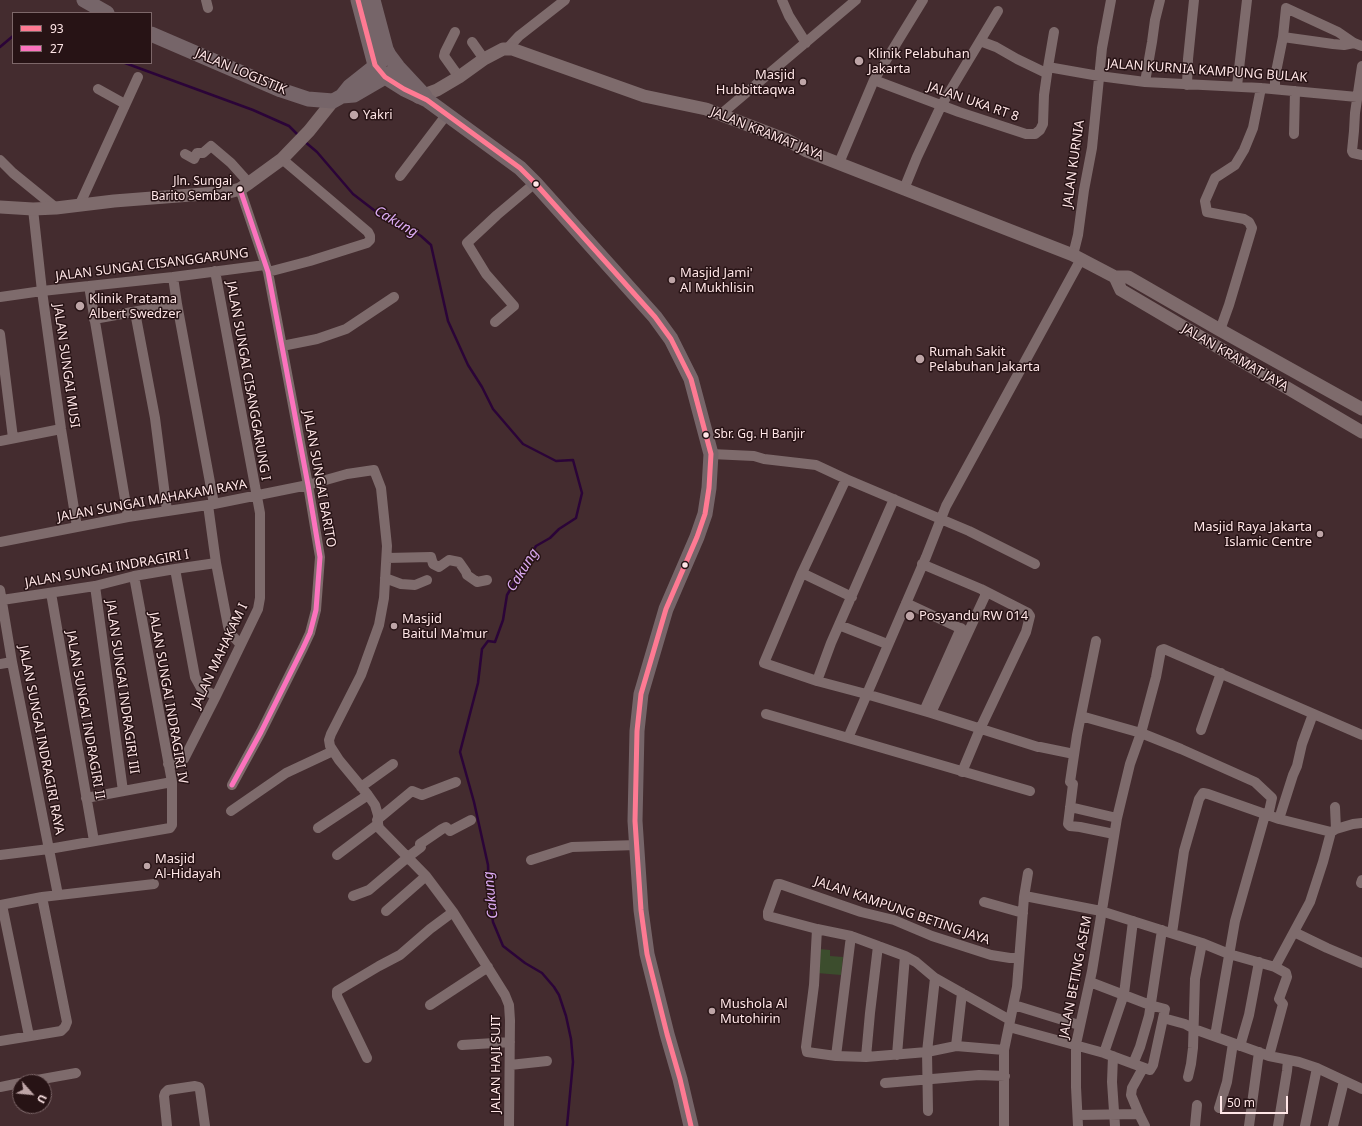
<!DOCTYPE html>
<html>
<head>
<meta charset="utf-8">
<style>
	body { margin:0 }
	#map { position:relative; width:1362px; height:1126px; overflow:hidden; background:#442c2f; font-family:"Noto Sans",sans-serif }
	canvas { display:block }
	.legend { position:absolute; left:12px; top:12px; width:140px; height:52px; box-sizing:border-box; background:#271315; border:1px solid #7d6769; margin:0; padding:5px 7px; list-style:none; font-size:12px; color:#ffe6e7 }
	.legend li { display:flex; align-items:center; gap:8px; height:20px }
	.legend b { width:20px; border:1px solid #7d6769 }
	.north { position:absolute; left:12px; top:1074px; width:40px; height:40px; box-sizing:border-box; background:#271315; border:1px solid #7d6769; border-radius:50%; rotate:117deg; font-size:11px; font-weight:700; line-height:16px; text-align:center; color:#ffe6e7 }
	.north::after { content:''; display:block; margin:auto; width:14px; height:18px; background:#bea5a7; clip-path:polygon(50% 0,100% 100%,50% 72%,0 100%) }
	.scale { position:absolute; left:1220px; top:1096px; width:68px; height:18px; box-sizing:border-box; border:2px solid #ffe6e7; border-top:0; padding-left:5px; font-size:12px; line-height:14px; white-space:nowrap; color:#ffe6e7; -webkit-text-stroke:3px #271315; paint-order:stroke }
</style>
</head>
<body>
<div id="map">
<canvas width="1362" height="1126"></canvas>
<ul class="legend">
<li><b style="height:5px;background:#fe7a93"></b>93</li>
<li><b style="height:5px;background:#fc73be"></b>27</li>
</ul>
<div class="north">U</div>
<div class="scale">50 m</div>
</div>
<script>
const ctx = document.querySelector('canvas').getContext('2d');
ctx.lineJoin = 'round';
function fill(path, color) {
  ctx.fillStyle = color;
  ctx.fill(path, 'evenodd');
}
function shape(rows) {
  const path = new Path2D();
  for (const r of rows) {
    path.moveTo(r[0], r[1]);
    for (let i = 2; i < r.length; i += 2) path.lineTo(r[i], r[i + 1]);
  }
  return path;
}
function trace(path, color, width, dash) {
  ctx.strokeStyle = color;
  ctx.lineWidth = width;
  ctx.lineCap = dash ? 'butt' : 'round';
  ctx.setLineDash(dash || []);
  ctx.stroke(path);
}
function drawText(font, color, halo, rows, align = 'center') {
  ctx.font = font + ' "Noto Sans",sans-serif';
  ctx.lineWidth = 3;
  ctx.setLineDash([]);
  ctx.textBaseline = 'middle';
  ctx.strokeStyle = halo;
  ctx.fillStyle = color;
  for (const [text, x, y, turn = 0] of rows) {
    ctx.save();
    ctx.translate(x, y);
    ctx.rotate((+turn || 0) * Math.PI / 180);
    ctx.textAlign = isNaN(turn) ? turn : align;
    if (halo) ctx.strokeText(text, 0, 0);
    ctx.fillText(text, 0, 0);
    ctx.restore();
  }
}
const green = shape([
	[819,949,830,950,830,956,843,957,841,975,817,973]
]);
const stream = shape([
	[0,47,13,36],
	[125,63,253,110,289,126,299,136],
	[304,141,317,152,353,194,379,214,401,223,421,236,431,245,448,321,468,365,482,387,493,409,523,444,556,461,573,460,582,493,576,518,559,529,550,538,536,546,507,595,503,620,495,642,488,641,482,649,478,683,460,752,474,802,488,865,489,894,493,922,503,946,525,963,542,973,554,987,559,995,566,1016,571,1039,573,1062,567,1126]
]);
const minor = shape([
	[206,0,208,8],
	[782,0,789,16,806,43],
	[455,32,445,52,444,56,459,77],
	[1283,37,1333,44,1344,45,1354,43],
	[980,41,996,47,1017,59,1046,73],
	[472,42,484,59],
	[507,49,519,36,565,0],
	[1362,66,1355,113,1354,131,1352,151,1353,153,1362,155],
	[1048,67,1054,32],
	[874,80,959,112,1026,134,1035,134,1040,130,1043,124,1044,95,1048,67,1099,76,1145,82,1261,88,1357,97],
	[1145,82,1152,42,1155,20,1160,0],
	[1187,85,1188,59,1194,0],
	[1237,86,1247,0],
	[98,89,125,104],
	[1275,89,1275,77,1283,37,1286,8,1338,32,1354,43,1362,46],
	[720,115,856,0],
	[1294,134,1295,91],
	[185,154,194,159,197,153,203,153,211,146,231,163,249,183],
	[0,160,13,173,56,208],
	[839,163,874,80,923,0],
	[400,176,447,114],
	[904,189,917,157,941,106,998,11],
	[79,206,138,77],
	[33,209,42,291,61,429,77,527],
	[1073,255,1078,235,1084,190,1092,148,1102,48,1111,0],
	[268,272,310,261,367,243,370,240,370,236,368,232,282,159],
	[173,277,177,304,214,504],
	[89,286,128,517],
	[0,297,42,291,173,277,265,265],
	[135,312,155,418,167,511],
	[94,319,177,304],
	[495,322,514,306,486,274,467,243,497,215,535,183],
	[1220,330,1229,305,1252,228,1249,222,1244,219,1207,212,1205,201,1215,178,1235,165,1244,150,1253,128,1261,88],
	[0,334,13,438],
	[282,346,317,339,346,329,394,297],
	[0,441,61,429],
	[711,454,754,456,764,459,816,465,846,479,969,531,1035,564],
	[846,479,802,573,764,663,817,681,866,694,931,713,1038,747],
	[208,505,216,563,228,626,230,633,240,644],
	[0,542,128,517,214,504,308,485,347,474,374,470,381,488,387,546,384,598,379,625,361,675,331,734,329,740,330,746,339,760,368,795,375,805,378,815,378,824,379,828,426,876,453,912,505,995,509,1005,510,1020,509,1126],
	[387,558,431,557,433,564,439,567,449,560,459,562,466,572,467,575,477,582,487,580],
	[922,564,981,589,1028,613,1030,616,1026,632,980,729,962,772],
	[175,569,195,677,201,688,216,696],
	[802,573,852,597],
	[385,578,401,584,415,585,427,580],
	[95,586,123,791],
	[0,590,12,662,58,895],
	[51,593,94,841],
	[2,600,95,586,134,576,175,569,216,563],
	[906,603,966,631],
	[839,625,887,644],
	[1096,641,1077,735,1070,782,1073,784,1068,824,1070,826,1080,827,1114,834],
	[0,664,12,662],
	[817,681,831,643,894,499],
	[924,711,961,628],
	[931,713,985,596,985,592],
	[766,714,1030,791],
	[1081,716,1141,733,1181,749,1255,782,1272,798,1268,816],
	[1201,730,1221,673],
	[848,738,926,557,946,506,1081,259],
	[1040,747,1074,754],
	[168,764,178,763,184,759,216,696,258,609,260,598,260,513,215,271],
	[232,785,261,732,303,648,310,633,316,610,320,557,308,485,268,272,240,189],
	[361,787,393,764],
	[86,798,172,782],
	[1070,807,1117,818],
	[1335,807,1336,829],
	[231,811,286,773,333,751],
	[1279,819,1293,775,1297,766,1302,744,1313,714],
	[377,820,412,791,422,795,456,782],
	[318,828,368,795],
	[0,855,49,849,170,828,172,825,172,782,134,576],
	[337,855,378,824],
	[531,860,572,847,637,845],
	[1361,883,1362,880],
	[353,896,369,890,408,857,421,847,420,844,442,829,446,827,450,831,471,820],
	[1024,897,1030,897,1101,911,1202,943,1229,954,1275,967,1286,973,1287,977,1279,999,1283,1004,1269,1056],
	[984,902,1023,913],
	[0,905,42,897,154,884],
	[2,905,29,1036],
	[386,911,426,876],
	[817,929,814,985,806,1047,807,1052,836,1056,866,1057,927,1052,956,1046,1004,1050],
	[1294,932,1327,948,1362,963],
	[1172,933,1184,851,1199,799,1203,793,1208,794,1279,819,1331,832,1336,829,1353,824,1362,823],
	[1275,967,1310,902,1323,862,1331,832],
	[430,1005,488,967],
	[1014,1005,1079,1025],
	[1163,1018,1185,1024,1194,1029,1269,1056,1299,1062,1317,1068,1362,1089],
	[1010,1020,946,984,935,978,916,962,905,956,851,936,817,929,768,916,768,912,778,884,780,884,861,912,894,920,932,936,991,955,1010,958,1019,958],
	[1009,1027,1104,1053,1150,1070,1153,1065,1165,1009,1150,1005,1090,982],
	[1215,1036,1235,921,1265,815],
	[0,1041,61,1031,65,1027,67,1022,42,897],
	[462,1045,510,1042],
	[956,1046,962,993],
	[1240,1046,1249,1015,1259,962],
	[1104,1053,1124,994,1133,921],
	[897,1055,905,956],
	[836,1056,851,936],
	[1113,1056,1112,1082,1115,1126],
	[866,1057,870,1013,878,946],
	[367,1058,337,996,337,991,379,966,400,955,430,929,453,912],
	[1133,1064,1140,1047,1149,1016,1162,930],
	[510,1065,547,1061],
	[1143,1068,1132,1088,1131,1095,1139,1114,1145,1126],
	[1188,1077,1191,1064,1193,1048,1195,979,1202,943],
	[26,1082,76,1073],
	[885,1083,979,1075,1005,1076],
	[0,1087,20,1083],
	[1219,1108,1227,1082,1233,1043],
	[928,1111,927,1052,935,978],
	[1078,1115,1139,1114],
	[167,1126,164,1096,165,1093,168,1090,195,1086,199,1087,200,1090,205,1126],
	[1004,1126,1004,1050,1017,987,1024,897,1028,873],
	[1078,1126,1076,1087,1076,1044,1092,971,1117,818,1130,764,1141,733,1156,677,1161,650,1164,649,1362,735],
	[1195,1126,1197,1105],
	[1249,1126,1259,1052],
	[1278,1126,1287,1071,1288,1060],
	[1305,1126,1317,1068],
	[1333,1126,1344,1081]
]);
const tertiary = shape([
	[418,97,437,90,459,77,484,59,503,49,512,49,644,96,706,109,787,140,807,151,1073,255,1115,277,1128,277,1220,330,1362,409],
	[0,207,33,209,56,208,114,201,229,192,240,189,249,183,282,159,309,131,333,101],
	[1115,277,1121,290,1362,432]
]);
const secondary = shape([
	[84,0,107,13],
	[358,0,375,65,385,77,404,89,427,100,520,168,535,183,655,317,671,339,691,379,711,454,709,488,705,514,697,537,666,609,641,694,637,731,635,821,641,910,647,954,667,1034,680,1079,691,1126],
	[373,0,386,49,389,55,398,67,425,96],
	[151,34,281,90,308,99,333,101,342,96,350,86,389,55],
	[342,96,354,95,385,77,392,72]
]);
const bus1 = shape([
	[358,0,375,65,385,77,404,89,427,100,520,168,535,183,655,317,671,339,691,379,711,454,709,488,705,514,697,537,666,609,641,694,637,731,635,821,641,910,647,954,667,1034,680,1079,691,1126]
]);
const bus2 = shape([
	[232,785,261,732,303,648,310,633,316,610,320,557,308,485,268,272,240,189]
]);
const markers = [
	[859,61,5,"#bea5a7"],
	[803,82,4,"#bea5a7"],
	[354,115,5,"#bea5a7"],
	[536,184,3.5,"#ffe6e7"],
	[240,189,3.5,"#ffe6e7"],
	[672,280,4,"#bea5a7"],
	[80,306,5,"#bea5a7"],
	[920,359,5,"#bea5a7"],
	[706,435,3.5,"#ffe6e7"],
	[1320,534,4,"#bea5a7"],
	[685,565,3.5,"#ffe6e7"],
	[910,616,5,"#bea5a7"],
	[394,626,4,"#bea5a7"],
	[147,866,4,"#bea5a7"],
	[712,1011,4,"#bea5a7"]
];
const busNames = [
	["Jln. Sungai",232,182],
	["Barito Sembar",232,197],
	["Sbr. Gg. H Banjir",714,435,"left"]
];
const poiNames = [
	["Klinik Pelabuhan",868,54],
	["Jakarta",868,69],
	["Masjid",795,75,"right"],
	["Hubbittaqwa",795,90,"right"],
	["Yakri",363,115],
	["Masjid Jami'",680,273],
	["Al Mukhlisin",680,288],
	["Klinik Pratama",89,299],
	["Albert Swedzer",89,314],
	["Rumah Sakit",929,352],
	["Pelabuhan Jakarta",929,367],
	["Masjid Raya Jakarta",1312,527,"right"],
	["Islamic Centre",1312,542,"right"],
	["Posyandu RW 014",919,616],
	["Masjid",402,619],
	["Baitul Ma'mur",402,634],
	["Masjid",155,859],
	["Al-Hidayah",155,874],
	["Mushola Al",720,1004],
	["Mutohirin",720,1019]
];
const streetNames = [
	["JALAN KURNIA KAMPUNG BULAK",1207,71,4],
	["JALAN LOGISTIK",241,72,23],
	["JALAN UKA RT 8",973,102,19],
	["JALAN KRAMAT JAYA",767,134,22],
	["JALAN KURNIA",1074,164,-82],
	["JALAN SUNGAI CISANGGARUNG",152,265,-7],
	["JALAN KRAMAT JAYA",1235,358,30],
	["JALAN SUNGAI MUSI",66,366,82],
	["JALAN SUNGAI CISANGGARUNG I",248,381,80],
	["JALAN SUNGAI BARITO",319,479,80],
	["JALAN SUNGAI MAHAKAM RAYA",152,501,-10],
	["JALAN SUNGAI INDRAGIRI I",107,569,-10],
	["JALAN MAHAKAM I",220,656,-65],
	["JALAN SUNGAI INDRAGIRI III",122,687,82],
	["JALAN SUNGAI INDRAGIRI IV",168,698,80],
	["JALAN SUNGAI INDRAGIRI II",85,715,80],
	["JALAN SUNGAI INDRAGIRI RAYA",41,740,79],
	["JALAN KAMPUNG BETING JAYA",902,911,19],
	["JALAN BETING ASEM",1076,977,-79],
	["JALAN HAJI SUIT",496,1064,-90]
];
const waterNames = [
	["Cakung",396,222,30],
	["Cakung",523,570,-58],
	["Cakung",491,895,-96]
];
fill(green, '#3c4d2d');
trace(stream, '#2b0438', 2.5);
trace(minor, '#7e6b6c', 10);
trace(tertiary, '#7e6b6c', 13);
trace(secondary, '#766569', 15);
trace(bus1, '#fe7a93', 5);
trace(bus2, '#fc73be', 5);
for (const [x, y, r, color] of markers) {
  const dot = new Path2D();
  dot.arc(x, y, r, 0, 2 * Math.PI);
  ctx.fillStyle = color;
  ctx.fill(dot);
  trace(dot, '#271315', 1.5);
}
drawText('12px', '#ffe6e7', '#271315', busNames, 'right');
drawText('13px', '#ffe6e7', '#271315', poiNames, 'left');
drawText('13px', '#ffe6e7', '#271315', streetNames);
drawText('italic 14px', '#dcabf3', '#271315', waterNames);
</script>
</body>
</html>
